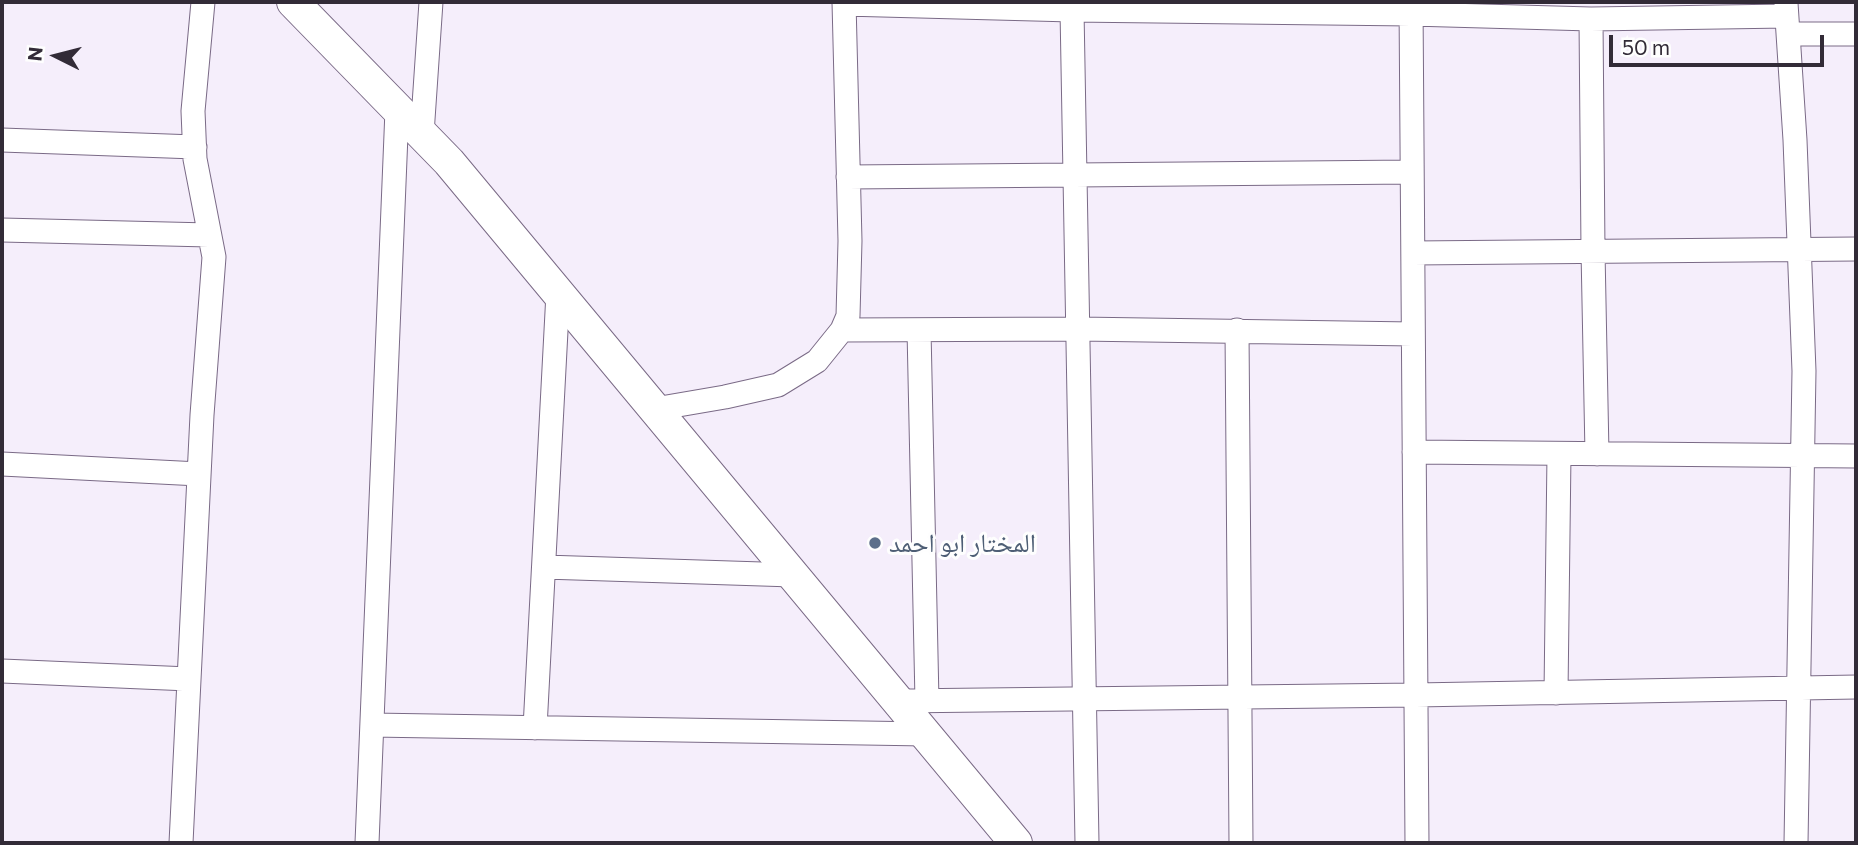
<!DOCTYPE html>
<html>
<head>
<meta charset="utf-8">
<style>
	body { margin:0 }
	#map { position:relative; width:1858px; height:845px; overflow:hidden; background:#f5eefb; font-family:Commissioner,sans-serif }
	canvas { display:block }
	.frame { position:absolute; inset:0; border:4px solid #322b37; pointer-events:none }
	.north { position:absolute; left:21px; top:21px; width:70px; height:70px; -webkit-text-stroke:5px #fefefe; paint-order:stroke; rotate:276deg; font-size:19px; font-weight:700; line-height:28px; text-align:center; color:#322b37 }
	.north::after { content:''; display:block; margin:auto; width:24px; height:32px; background:#322b37; clip-path:polygon(50% 0,100% 100%,50% 72%,0 100%) }
	.scale { position:absolute; left:1609px; top:35px; width:215px; height:32px; box-sizing:border-box; border:4px solid #322b37; border-top:0; padding-left:9px; font-size:21px; line-height:24px; white-space:nowrap; color:#322b37; -webkit-text-stroke:5px #fefefe; paint-order:stroke }
</style>
</head>
<body>
<div id="map">
<canvas width="1858" height="845"></canvas>
<div class="frame"></div>
<div class="north">N</div>
<div class="scale">50 m</div>
</div>
<script>
const ctx = document.querySelector('canvas').getContext('2d');
ctx.lineJoin = 'round';
function shape(rows) {
  const path = new Path2D();
  for (const r of rows) {
    path.moveTo(r[0], r[1]);
    for (let i = 2; i < r.length; i += 2) path.lineTo(r[i], r[i + 1]);
  }
  return path;
}
function trace(path, color, width, dash) {
  ctx.strokeStyle = color;
  ctx.lineWidth = width;
  ctx.lineCap = dash ? 'butt' : 'round';
  ctx.setLineDash(dash || []);
  ctx.stroke(path);
}
function drawText(font, color, halo, rows, align = 'center') {
  ctx.font = font + ' Commissioner,"Noto Naskh Arabic",sans-serif';
  ctx.lineWidth = 6;
  ctx.setLineDash([]);
  ctx.textBaseline = 'middle';
  ctx.strokeStyle = halo;
  ctx.fillStyle = color;
  for (const [text, x, y, turn = 0] of rows) {
    ctx.save();
    ctx.translate(x, y);
    ctx.rotate((+turn || 0) * Math.PI / 180);
    ctx.textAlign = isNaN(turn) ? turn : align;
    if (halo) ctx.strokeText(text, 0, 0);
    ctx.fillText(text, 0, 0);
    ctx.restore();
  }
}
const minor = shape([
	[1411,2,1417,843],
	[1786,3,1795,140,1804,371,1796,843],
	[844,4,1072,10,1411,14,1591,19,1786,16],
	[1072,10,1087,843],
	[1591,19,1593,251,1597,454],
	[1788,34,1856,34],
	[422,134,431,2],
	[2,140,195,147],
	[848,177,1412,172],
	[2,230,209,235],
	[1413,253,1856,249],
	[842,330,1079,329,1413,334],
	[919,330,927,701],
	[1237,330,1241,843],
	[655,409,725,397,778,385,817,361,842,330,848,316,850,241,844,2],
	[1414,452,1856,456],
	[2,464,199,474],
	[544,567,793,575],
	[2,671,189,679],
	[1556,693,1559,454],
	[898,701,1416,695,1856,687],
	[372,725,926,734],
	[535,728,558,293],
	[181,843,202,415,214,257,195,159,193,111,203,2],
	[367,843,397,110]
]);
const secondary = shape([
	[293,2,449,162,1016,843]
]);
const markers = [
	[875,543,7,"#5c6f8a"]
];
const serviceNames = [
	["المختار ابو احمد",889,543]
];
trace(minor, '#7a6a86', 25);
trace(secondary, '#7a6a86', 34);
trace(minor, '#fff', 23);
trace(secondary, '#fff', 32);
for (const [x, y, r, color] of markers) {
  const dot = new Path2D();
  dot.arc(x, y, r, 0, 2 * Math.PI);
  ctx.fillStyle = color;
  ctx.fill(dot);
  trace(dot, '#fefefe', 2.5);
}
drawText('26px', '#4e5e75', '#fefefe', serviceNames, 'left');
</script>
</body>
</html>
